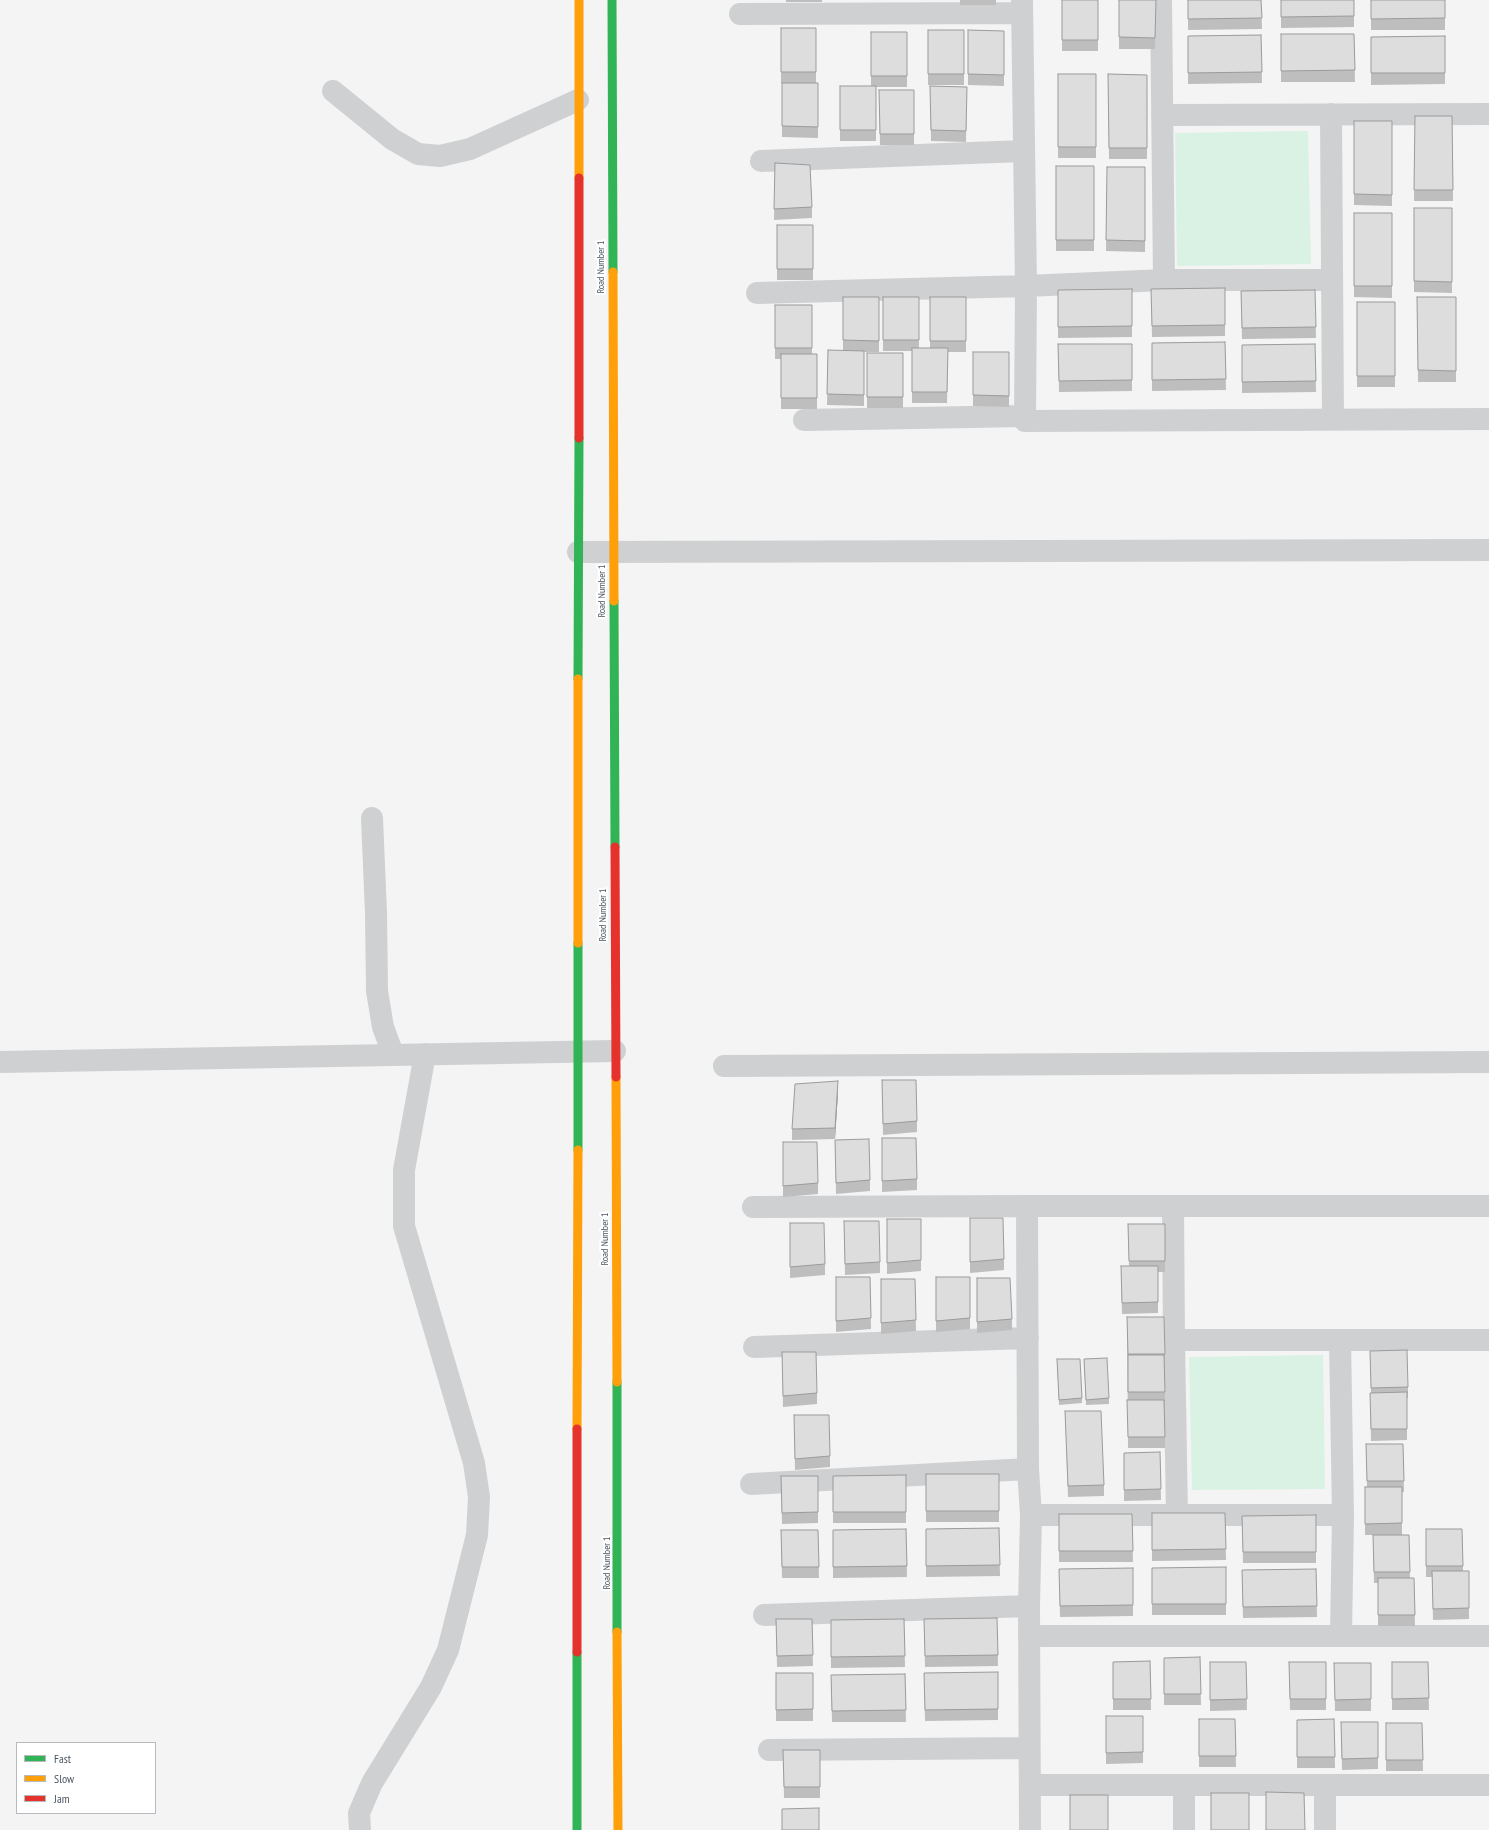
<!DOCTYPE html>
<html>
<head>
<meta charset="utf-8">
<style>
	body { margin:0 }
	#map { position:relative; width:1489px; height:1830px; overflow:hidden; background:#f4f4f4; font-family:"PT Sans Narrow",sans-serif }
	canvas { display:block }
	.legend { position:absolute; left:16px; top:1742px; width:140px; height:72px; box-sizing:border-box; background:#fff; border:1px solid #b7bbc0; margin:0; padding:5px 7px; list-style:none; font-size:12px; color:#4a5661 }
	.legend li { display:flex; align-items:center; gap:8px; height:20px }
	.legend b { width:20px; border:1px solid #b7bbc0 }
</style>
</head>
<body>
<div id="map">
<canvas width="1489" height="1830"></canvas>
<ul class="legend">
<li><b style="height:5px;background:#30b455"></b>Fast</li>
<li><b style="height:5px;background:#ff9f0a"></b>Slow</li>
<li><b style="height:5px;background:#e5322d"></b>Jam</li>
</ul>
</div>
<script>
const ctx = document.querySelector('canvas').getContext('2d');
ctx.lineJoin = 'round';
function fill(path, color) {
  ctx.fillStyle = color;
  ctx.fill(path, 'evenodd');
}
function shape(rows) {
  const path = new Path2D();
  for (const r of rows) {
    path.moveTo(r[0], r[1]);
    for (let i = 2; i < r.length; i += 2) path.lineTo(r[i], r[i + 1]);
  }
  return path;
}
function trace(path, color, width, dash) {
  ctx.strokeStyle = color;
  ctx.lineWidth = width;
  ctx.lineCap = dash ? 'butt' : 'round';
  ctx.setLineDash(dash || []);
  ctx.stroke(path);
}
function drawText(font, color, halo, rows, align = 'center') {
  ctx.font = font + ' "PT Sans Narrow",sans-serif';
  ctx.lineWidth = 4;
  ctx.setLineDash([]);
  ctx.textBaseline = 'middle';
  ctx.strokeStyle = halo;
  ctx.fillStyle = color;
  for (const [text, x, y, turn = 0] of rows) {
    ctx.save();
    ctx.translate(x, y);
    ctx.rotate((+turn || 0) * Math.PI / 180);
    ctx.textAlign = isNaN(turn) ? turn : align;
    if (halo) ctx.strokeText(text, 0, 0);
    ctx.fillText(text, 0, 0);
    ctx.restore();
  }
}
const green = shape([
	[1308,131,1311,264,1177,266,1175,133],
	[1323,1355,1325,1489,1192,1490,1189,1357]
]);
const street = shape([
	[1022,0,1026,286,1025,421,1489,419],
	[740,14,1022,13],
	[333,91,392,139,418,154,440,156,470,149,578,100],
	[1331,114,1333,419],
	[1162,115,1489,114],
	[761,161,1023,151],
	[1164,280,1332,280],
	[757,293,1026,286,1164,280,1161,0],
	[804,420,1025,416],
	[578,552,1489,550],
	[372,818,376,913,377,991,383,1027,393,1054],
	[0,1062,615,1051],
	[724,1066,1489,1062],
	[1173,1206,1174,1340,1489,1340],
	[753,1207,1027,1206],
	[1174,1340,1177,1516],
	[1340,1340,1343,1515,1341,1636],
	[754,1347,1028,1338],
	[751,1484,1028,1469],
	[1031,1515,1343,1515],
	[764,1615,1029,1606],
	[1029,1636,1489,1636],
	[769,1750,1029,1748],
	[1030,1785,1489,1785],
	[1184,1785,1184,1830],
	[1325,1785,1325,1830],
	[360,1830,359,1813,372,1783,431,1687,448,1650,477,1535,479,1497,474,1463,404,1226,404,1170,425,1054],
	[1030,1830,1029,1606,1031,1515,1028,1469,1027,1206,1489,1206]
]);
const fast = shape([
	[612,0,613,272],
	[614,601,615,847],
	[578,679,579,438],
	[578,1150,578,943],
	[617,1382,617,1632],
	[577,1830,577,1652]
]);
const slow = shape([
	[579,178,579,0],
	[613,272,614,601],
	[578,943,578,679],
	[616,1077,617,1382],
	[577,1429,578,1150],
	[617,1632,618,1830]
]);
const jam = shape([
	[579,438,579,178],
	[615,847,616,1077],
	[577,1652,577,1429]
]);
const wall = shape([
	[786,0,822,0,822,2,786,2],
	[960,0,996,0,996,5,960,5],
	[1062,0,1098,0,1098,51,1062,51],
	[1119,0,1156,0,1155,49,1119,49],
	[1188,0,1261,0,1262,29,1188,30],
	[1281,0,1354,0,1354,27,1281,28],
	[1371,0,1445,0,1445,30,1371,30],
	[781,28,816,28,816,83,818,83,818,138,782,137,782,83,781,83],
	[928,30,964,30,964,85,928,85],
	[968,30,1004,31,1004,86,968,85],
	[871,32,907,32,907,87,876,87,876,141,840,141,840,86,871,86],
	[1281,34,1354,34,1355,82,1281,82],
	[1261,35,1262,83,1188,84,1188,36],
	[1445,36,1445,84,1371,85,1371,37],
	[1058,74,1096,74,1096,158,1058,158],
	[1108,74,1147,75,1147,159,1109,159],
	[930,86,967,87,966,142,931,141],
	[879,90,914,90,914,145,880,145],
	[1415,116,1452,116,1453,201,1414,201],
	[1354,121,1392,121,1392,206,1354,205],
	[775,163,812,207,812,218,774,220],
	[1056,166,1094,166,1094,251,1056,251],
	[1107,167,1145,167,1145,252,1106,251],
	[1414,208,1452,208,1452,293,1414,292],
	[1354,213,1392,213,1392,298,1354,297],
	[777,225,813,225,813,280,777,280],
	[1225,288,1225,336,1152,337,1151,289],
	[1132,289,1132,337,1058,338,1058,290],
	[1315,290,1316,338,1242,339,1241,291],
	[843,297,879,297,879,352,864,352,864,406,827,405,828,350,843,351],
	[883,297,919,297,919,348,930,348,930,297,966,297,966,352,948,352,947,403,912,403,912,351,883,351],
	[1417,297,1456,297,1456,382,1418,382],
	[1357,302,1395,302,1395,387,1357,387],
	[775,305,812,305,812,354,817,354,817,409,781,409,781,359,775,359],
	[1225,342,1226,390,1152,391,1152,343],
	[1058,344,1132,344,1132,391,1059,392],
	[1315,344,1316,392,1242,393,1242,345],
	[973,352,1009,352,1009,407,973,406],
	[867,353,903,353,903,408,867,408],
	[882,1080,917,1121,917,1132,883,1135],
	[838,1093,835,1139,792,1140,792,1129],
	[882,1138,917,1179,917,1190,882,1192],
	[835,1140,870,1180,870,1191,836,1194],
	[783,1142,818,1183,818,1194,783,1197],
	[970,1218,1004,1259,1004,1270,970,1273],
	[887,1219,921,1219,921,1271,887,1274],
	[844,1221,880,1262,880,1273,845,1275],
	[790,1223,825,1264,825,1275,790,1278],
	[1128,1224,1165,1224,1165,1272,1158,1272,1158,1313,1122,1314,1121,1266,1129,1266],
	[836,1277,870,1277,871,1329,836,1332],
	[936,1277,970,1277,970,1329,936,1332],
	[977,1278,1012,1319,1012,1330,977,1333],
	[881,1279,915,1279,916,1331,881,1334],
	[1127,1317,1165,1354,1165,1448,1128,1448],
	[1370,1351,1408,1387,1408,1398,1407,1398,1407,1440,1371,1441,1370,1393,1371,1393],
	[782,1352,817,1393,817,1404,783,1407],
	[1057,1359,1082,1398,1082,1403,1059,1405],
	[1084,1359,1109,1398,1109,1404,1086,1405],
	[1065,1411,1104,1485,1104,1496,1068,1497],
	[794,1415,830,1456,830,1467,795,1470],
	[1366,1444,1403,1444,1404,1492,1402,1492,1402,1535,1365,1535,1365,1487,1367,1487],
	[1160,1452,1161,1500,1124,1501,1124,1453],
	[926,1474,999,1474,999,1522,926,1522],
	[906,1475,906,1523,833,1523,833,1476],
	[781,1476,818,1476,818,1523,782,1524],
	[1152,1513,1225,1513,1226,1560,1152,1561],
	[1059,1514,1132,1514,1133,1562,1059,1562],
	[1316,1515,1316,1563,1243,1563,1242,1516],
	[999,1528,1000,1576,926,1577,926,1529],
	[906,1529,907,1577,833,1578,833,1530],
	[1426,1529,1462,1529,1463,1571,1469,1571,1469,1619,1433,1620,1432,1577,1426,1577],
	[781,1530,818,1530,819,1578,782,1578],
	[1373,1535,1409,1535,1410,1578,1414,1578,1415,1626,1378,1626,1378,1583,1374,1583],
	[1226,1567,1226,1615,1152,1615,1152,1568],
	[1133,1568,1133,1616,1060,1617,1059,1569],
	[1316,1569,1317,1617,1243,1618,1242,1570],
	[997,1618,998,1666,925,1667,924,1619],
	[776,1619,812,1619,813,1666,777,1667],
	[904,1619,905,1667,831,1668,831,1620],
	[1200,1657,1201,1705,1164,1705,1164,1658],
	[1150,1661,1151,1710,1113,1710,1113,1662],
	[1210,1662,1246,1662,1247,1710,1210,1711],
	[1289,1662,1326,1662,1326,1710,1290,1710],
	[1392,1662,1428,1662,1429,1710,1392,1710],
	[1334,1663,1371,1663,1371,1711,1335,1711],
	[998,1672,998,1720,925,1721,924,1673],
	[776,1673,813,1673,813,1721,776,1721],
	[905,1674,906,1722,832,1722,831,1675],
	[1106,1716,1143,1716,1143,1763,1106,1764],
	[1199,1719,1235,1719,1236,1767,1199,1767],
	[1334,1719,1335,1768,1297,1768,1297,1720],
	[1341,1722,1378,1722,1378,1769,1342,1770],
	[1386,1723,1422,1723,1423,1771,1386,1771],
	[783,1750,820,1750,820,1798,784,1798]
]);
const shadedWall = shape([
	[838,1081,838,1093,835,1139,835,1128]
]);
const building = shape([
	[1062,0,1098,0,1098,40,1062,40,1062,0],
	[1119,0,1156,0,1155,38,1119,37,1119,0],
	[1188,0,1261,0,1262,18,1188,19,1188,0],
	[1281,0,1354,0,1354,16,1281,17,1281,0],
	[1371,0,1445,0,1445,18,1371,19,1371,0],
	[781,28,816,28,816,72,781,72,781,28],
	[928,30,964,30,964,74,928,74,928,30],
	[968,30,1004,31,1004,75,968,74,968,30],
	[871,32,907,32,907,76,871,76,871,32],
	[1281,34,1354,34,1355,70,1281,71,1281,34],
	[1261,35,1262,72,1188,73,1188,36,1261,35],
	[1445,36,1445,73,1371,73,1371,37,1445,36],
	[1058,74,1096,74,1096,147,1058,147,1058,74],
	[1108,74,1147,75,1147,148,1109,148,1108,74],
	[782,83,818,83,818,127,782,126,782,83],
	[840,86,876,86,876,130,840,130,840,86],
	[930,86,967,87,966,131,931,130,930,86],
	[879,90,914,90,914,134,880,134,879,90],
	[1415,116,1452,116,1453,190,1414,190,1415,116],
	[1354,121,1392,121,1392,195,1354,194,1354,121],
	[775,163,810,165,812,207,774,209,775,163],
	[1056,166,1094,166,1094,240,1056,240,1056,166],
	[1107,167,1145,167,1145,241,1106,240,1107,167],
	[1414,208,1452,208,1452,282,1414,281,1414,208],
	[1354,213,1392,213,1392,286,1354,286,1354,213],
	[777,225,813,225,813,269,777,269,777,225],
	[1225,288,1225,325,1152,326,1151,289,1225,288],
	[1132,289,1132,326,1058,327,1058,290,1132,289],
	[1315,290,1316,327,1242,328,1241,291,1315,290],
	[843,297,879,297,879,341,843,340,843,297],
	[883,297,919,297,919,340,883,340,883,297],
	[930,297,966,297,966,341,930,341,930,297],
	[1417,297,1456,297,1456,371,1418,370,1417,297],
	[1357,302,1395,302,1395,376,1357,376,1357,302],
	[775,305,812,305,812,348,775,348,775,305],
	[1225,342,1226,379,1152,380,1152,343,1225,342],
	[1058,344,1132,344,1132,380,1059,381,1058,344],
	[1315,344,1316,381,1242,382,1242,345,1315,344],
	[912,348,948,348,947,392,912,392,912,348],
	[828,350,864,351,864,395,827,394,828,350],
	[973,352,1009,352,1009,396,973,395,973,352],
	[867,353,903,353,903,397,867,397,867,353],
	[781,354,817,354,817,398,781,398,781,354],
	[882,1080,916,1080,917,1121,883,1124,882,1080],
	[838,1081,835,1128,792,1129,795,1084,838,1081],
	[882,1138,916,1138,917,1179,882,1181,882,1138],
	[869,1139,870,1180,836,1183,835,1140,869,1139],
	[783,1142,817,1142,818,1183,783,1186,783,1142],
	[970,1218,1003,1218,1004,1259,970,1262,970,1218],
	[887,1219,921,1219,921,1260,887,1263,887,1219],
	[844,1221,879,1221,880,1262,845,1264,844,1221],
	[790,1223,824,1223,825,1264,790,1267,790,1223],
	[1128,1224,1165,1224,1165,1261,1129,1261,1128,1224],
	[1121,1266,1158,1266,1158,1302,1122,1303,1121,1266],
	[836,1277,870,1277,871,1318,836,1321,836,1277],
	[936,1277,970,1277,970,1318,936,1321,936,1277],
	[977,1278,1010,1278,1012,1319,977,1322,977,1278],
	[881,1279,915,1279,916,1320,881,1323,881,1279],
	[1127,1317,1164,1317,1165,1354,1128,1354,1127,1317],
	[1407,1350,1408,1387,1371,1388,1370,1351,1407,1350],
	[782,1352,816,1352,817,1393,783,1396,782,1352],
	[1128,1355,1164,1355,1165,1392,1128,1392,1128,1355],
	[1107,1358,1109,1398,1086,1400,1084,1359,1107,1358],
	[1057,1359,1080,1359,1082,1398,1059,1400,1057,1359],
	[1407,1392,1407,1429,1371,1429,1370,1393,1407,1392],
	[1127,1400,1164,1400,1165,1437,1128,1437,1127,1400],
	[1065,1411,1101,1411,1104,1485,1068,1486,1065,1411],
	[794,1415,829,1415,830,1456,795,1459,794,1415],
	[1366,1444,1403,1444,1404,1481,1367,1481,1366,1444],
	[1160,1452,1161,1489,1124,1490,1124,1453,1160,1452],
	[926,1474,999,1474,999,1511,926,1511,926,1474],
	[906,1475,906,1512,833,1512,833,1476,906,1475],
	[781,1476,818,1476,818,1512,782,1513,781,1476],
	[1365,1487,1402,1487,1402,1523,1365,1524,1365,1487],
	[1152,1513,1225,1513,1226,1549,1152,1550,1152,1513],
	[1059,1514,1132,1514,1133,1551,1059,1551,1059,1514],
	[1316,1515,1316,1552,1243,1552,1242,1516,1316,1515],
	[999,1528,1000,1565,926,1566,926,1529,999,1528],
	[906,1529,907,1566,833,1567,833,1530,906,1529],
	[1426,1529,1462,1529,1463,1566,1426,1566,1426,1529],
	[781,1530,818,1530,819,1567,782,1567,781,1530],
	[1373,1535,1409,1535,1410,1572,1374,1572,1373,1535],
	[1226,1567,1226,1604,1152,1604,1152,1568,1226,1567],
	[1133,1568,1133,1605,1060,1606,1059,1569,1133,1568],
	[1316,1569,1317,1606,1243,1607,1242,1570,1316,1569],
	[1432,1571,1469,1571,1469,1608,1433,1609,1432,1571],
	[1378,1578,1414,1578,1415,1615,1378,1615,1378,1578],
	[997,1618,998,1655,925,1656,924,1619,997,1618],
	[776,1619,812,1619,813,1655,777,1656,776,1619],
	[904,1619,905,1656,831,1657,831,1620,904,1619],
	[1200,1657,1201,1694,1164,1694,1164,1658,1200,1657],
	[1150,1661,1151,1699,1113,1699,1113,1662,1150,1661],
	[1210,1662,1246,1662,1247,1699,1210,1700,1210,1662],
	[1289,1662,1326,1662,1326,1699,1290,1699,1289,1662],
	[1392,1662,1428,1662,1429,1698,1392,1699,1392,1662],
	[1334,1663,1371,1663,1371,1699,1335,1700,1334,1663],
	[998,1672,998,1709,925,1710,924,1673,998,1672],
	[776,1673,813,1673,813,1709,776,1710,776,1673],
	[905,1674,906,1710,832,1711,831,1675,905,1674],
	[1106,1716,1143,1716,1143,1752,1106,1753,1106,1716],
	[1199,1719,1235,1719,1236,1756,1199,1756,1199,1719],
	[1334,1719,1335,1757,1297,1757,1297,1720,1334,1719],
	[1341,1722,1378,1722,1378,1758,1342,1759,1341,1722],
	[1386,1723,1422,1723,1423,1760,1386,1760,1386,1723],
	[783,1750,820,1750,820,1787,784,1787,783,1750],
	[1266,1792,1304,1793,1305,1830,1266,1830,1266,1792],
	[1211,1793,1249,1793,1249,1830,1211,1830,1211,1793],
	[1070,1795,1108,1795,1108,1830,1070,1830,1070,1795],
	[819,1808,819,1830,782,1830,782,1809,819,1808]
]);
const streetNames = [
	["Road Number 1",601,267,-90],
	["Road Number 1",602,591,-90],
	["Road Number 1",603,915,-90],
	["Road Number 1",605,1239,-90],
	["Road Number 1",607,1563,-90]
];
fill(green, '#d9f2e3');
trace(street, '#ced0d2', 22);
trace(fast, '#30b455', 9);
trace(slow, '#ff9f0a', 9);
trace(jam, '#e5322d', 9);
fill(wall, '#bebebf');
fill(shadedWall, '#9b9b9b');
fill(building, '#ddddde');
trace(building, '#9b9b9b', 1);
drawText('10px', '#4a5661', '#fff', streetNames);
</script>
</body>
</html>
